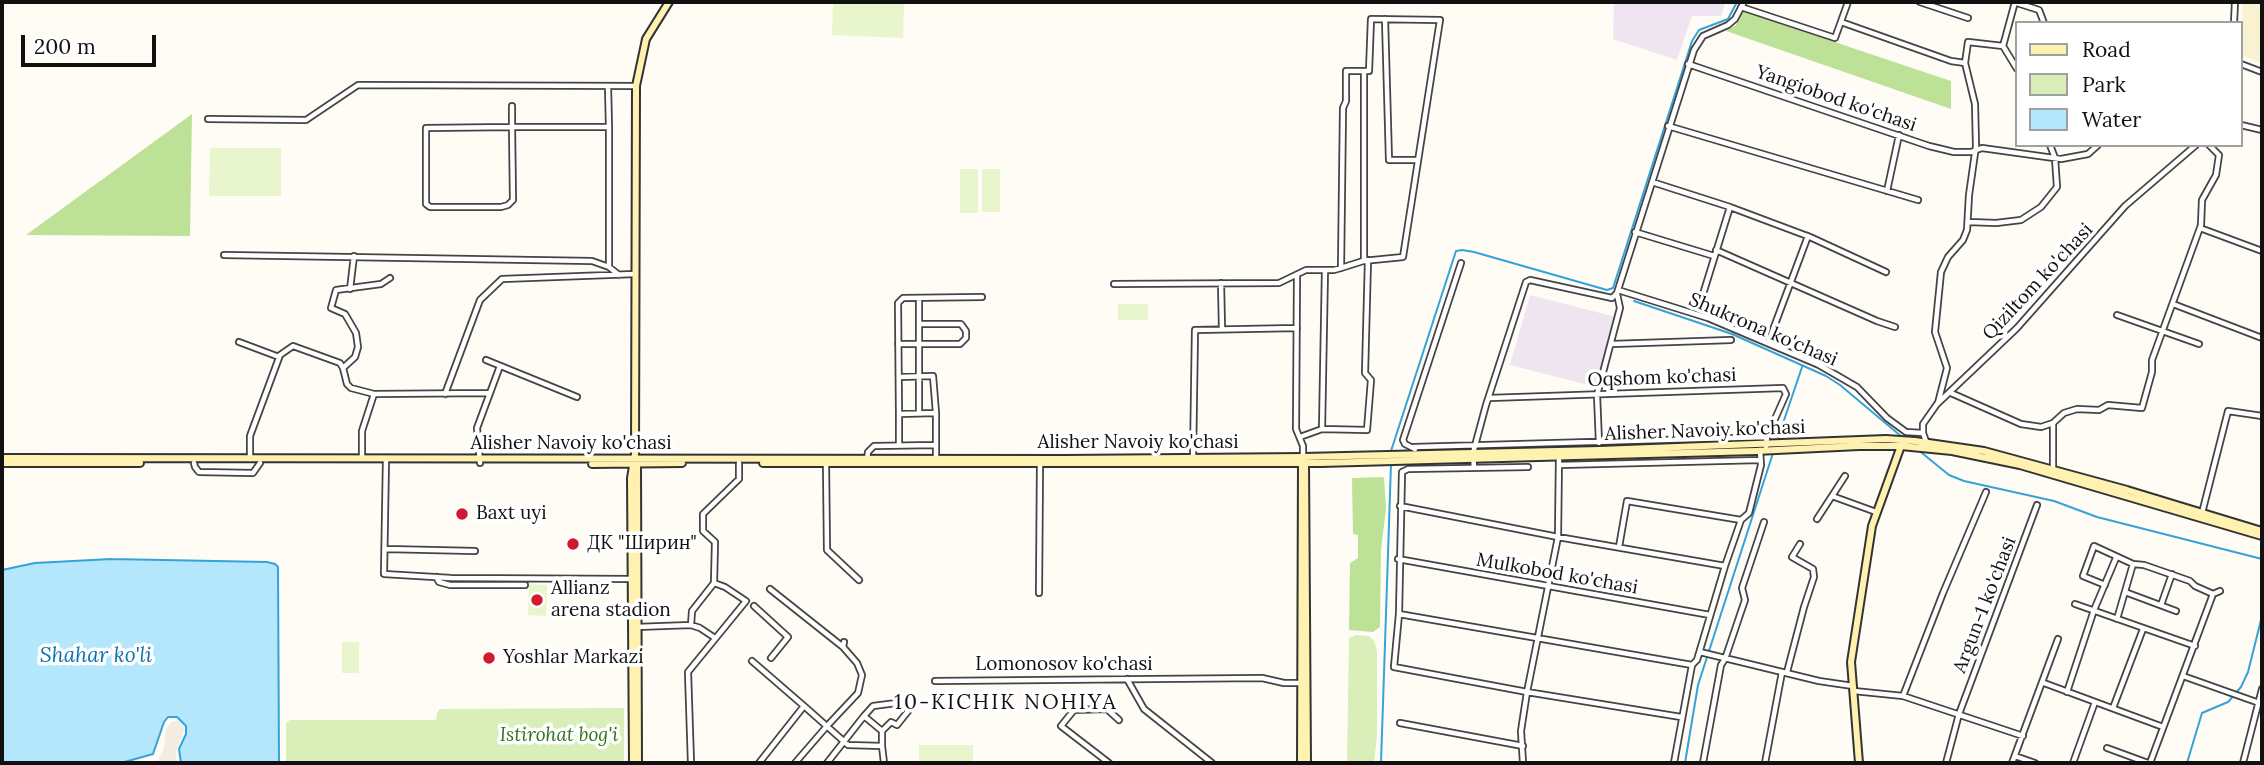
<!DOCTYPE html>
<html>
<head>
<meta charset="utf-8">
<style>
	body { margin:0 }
	#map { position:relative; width:2264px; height:765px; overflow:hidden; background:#fffcf5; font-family:Lora,serif }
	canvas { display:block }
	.frame { position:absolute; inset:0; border:4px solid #111; pointer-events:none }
	.legend { position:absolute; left:2015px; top:21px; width:228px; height:126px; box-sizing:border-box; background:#fff; border:2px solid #a0a0a0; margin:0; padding:9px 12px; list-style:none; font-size:21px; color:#111 }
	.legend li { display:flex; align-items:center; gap:14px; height:35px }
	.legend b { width:35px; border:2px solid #a0a0a0 }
	.scale { position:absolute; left:21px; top:35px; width:135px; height:32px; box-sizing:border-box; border:4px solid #111; border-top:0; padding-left:9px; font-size:21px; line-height:24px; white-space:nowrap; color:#111; -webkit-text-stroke:5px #fff; paint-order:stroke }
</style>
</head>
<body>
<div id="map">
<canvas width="2264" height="765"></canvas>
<div class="frame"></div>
<ul class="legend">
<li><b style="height:9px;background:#fff1b0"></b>Road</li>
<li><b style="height:19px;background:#d9eeb9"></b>Park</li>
<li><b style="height:19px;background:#b4e6fc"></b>Water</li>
</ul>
<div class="scale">200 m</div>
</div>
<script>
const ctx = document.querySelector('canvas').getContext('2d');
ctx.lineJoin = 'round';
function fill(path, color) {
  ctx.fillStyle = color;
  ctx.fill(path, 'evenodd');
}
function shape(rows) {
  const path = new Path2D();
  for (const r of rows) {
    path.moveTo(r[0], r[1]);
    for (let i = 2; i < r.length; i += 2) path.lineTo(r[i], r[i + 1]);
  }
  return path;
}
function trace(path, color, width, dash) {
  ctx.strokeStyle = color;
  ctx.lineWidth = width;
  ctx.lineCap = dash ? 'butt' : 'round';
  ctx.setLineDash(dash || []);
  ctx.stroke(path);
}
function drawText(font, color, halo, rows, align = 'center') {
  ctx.font = font + ' Lora,serif';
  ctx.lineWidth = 7;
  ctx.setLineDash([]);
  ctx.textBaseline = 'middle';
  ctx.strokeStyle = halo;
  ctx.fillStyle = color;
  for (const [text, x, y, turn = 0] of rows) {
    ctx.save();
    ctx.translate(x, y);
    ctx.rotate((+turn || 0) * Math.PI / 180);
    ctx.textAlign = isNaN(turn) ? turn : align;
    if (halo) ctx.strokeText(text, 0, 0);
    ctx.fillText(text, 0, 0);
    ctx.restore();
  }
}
const industrial = shape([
	[1614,2,1726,2,1721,16,1692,16,1677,60,1613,39],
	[1530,295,1616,317,1596,387,1510,365]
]);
const farmland = shape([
	[2243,2,2262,2,2262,63,2241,55]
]);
const green = shape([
	[1356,635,1369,636,1374,641,1377,651,1377,734,1374,763,1347,763,1349,638],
	[624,708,624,763,286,763,286,723,290,720,436,720,437,713,440,709]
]);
const forest = shape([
	[1742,11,1951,81,1951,109,1726,31,1736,25],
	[192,114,190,236,26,235],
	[1382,477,1384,478,1386,508,1381,550,1380,627,1373,632,1349,630,1350,563,1358,558,1358,535,1353,534,1352,478]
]);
const pitch = shape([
	[833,2,904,4,903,38,832,35],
	[210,148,281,148,281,196,209,196],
	[960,169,978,169,978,213,960,213],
	[982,169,1000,169,1000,212,982,212],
	[1118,304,1148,304,1148,320,1118,320],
	[529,584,547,585,546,616,528,615],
	[342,642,359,642,359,673,342,673],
	[919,745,973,745,973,763,919,763]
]);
const plaza = shape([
	[178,721,183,726,184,731,176,752,177,763,157,763,164,748,166,729,171,722]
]);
const water = shape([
	[111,559,267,562,275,564,278,567,279,763,181,763,179,749,186,734,186,726,177,717,168,717,164,722,153,754,121,763,2,763,2,570,35,563,111,559]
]);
const stream = shape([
	[1634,301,1732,334,1826,376,1840,385,1902,437],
	[1777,441,1802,367],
	[1917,449,1949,475,1964,481,2054,501,2097,517,2262,559],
	[1391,451,1456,251,1462,250,1474,252,1607,290,1613,288,1692,41,1699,30,1728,19,1737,2],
	[1381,763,1391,464],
	[1685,763,1698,685,1773,453],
	[2187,763,2202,713,2228,702,2241,687,2248,672,2262,616]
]);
const street = shape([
	[1920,2,1968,18],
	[2014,2,2039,10,2044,23],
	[1741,7,1835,38,1848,2],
	[1385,19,1389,160,1418,160],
	[1841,22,1951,61,1965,63],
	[2234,23,2235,2],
	[2003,46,2015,2],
	[2003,46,2017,69],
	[1688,64,1929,146,1954,152,1971,152,1982,148,2061,159,2088,154,2098,145],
	[2241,64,2262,72],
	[1364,71,1364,261],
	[512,106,512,127,513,200,508,205,501,207,430,207,426,204,426,128,512,127,609,127,608,86],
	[208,119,306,120,358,85,636,86],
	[2241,125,2262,130],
	[1668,126,1918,200],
	[609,127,609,266],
	[1652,182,1730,207,1810,237,1886,272],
	[1887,191,1899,135],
	[1969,222,1996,223,2021,220,2041,207,2057,187,2055,158,2050,145],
	[2200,228,2262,251],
	[1635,232,1714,256],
	[1716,250,1877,321,1895,327],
	[224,255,592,261,609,267,619,275],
	[1297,276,1296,429,1303,446,1303,457],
	[1221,283,1222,329],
	[1114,284,1279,283,1306,270,1334,270,1341,268,1363,261,1403,257,1440,20,1371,19,1369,71,1346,71,1346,101,1343,108,1341,268],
	[350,289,354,256],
	[1618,290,1708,318,1819,365,1857,387,1887,418,1906,432,1923,433],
	[2173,304,2262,338],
	[1699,307,1730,207],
	[2117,315,2199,344],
	[239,342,279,357],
	[1768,343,1808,236],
	[898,344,960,344,966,338,966,331,961,324,919,324],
	[1612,344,1731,340],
	[486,360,577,397],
	[343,368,347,384,351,388,374,394,362,431,362,458],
	[899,377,933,376,936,413],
	[1951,393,2021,424,2041,427,2053,423,2064,413,2077,409,2099,410,2108,405,2142,408,2152,372,2152,360,2201,225,2202,200,2216,175,2219,155,2209,145],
	[374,394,490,393],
	[445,394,480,300,502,279,635,274],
	[1489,398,1783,388,1786,394,1767,437],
	[1938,403,1947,368,1935,332,1941,272,1948,257,1963,240,1967,230,1969,195,1976,146,1975,104,1965,63,1968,42,2003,46],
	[919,413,919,298],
	[2053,423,2053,471],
	[1322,429,1325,270],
	[1300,437,1322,429,1367,430,1371,380,1365,373,1368,260],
	[1599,443,1597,395,1620,308,1617,294],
	[1927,444,1923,433,1923,424,1937,404,2017,328,2125,206,2196,145],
	[899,445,899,414],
	[1414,447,1767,437,1766,446],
	[1415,449,1405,444,1403,440,1461,263],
	[1193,458,1195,330,1297,328],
	[250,459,250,436,280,355,293,346,340,363,343,368,355,357,358,347,356,333,345,314,331,308,336,290,381,284,390,278],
	[386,459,384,574,451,578,632,579],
	[867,459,868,452,874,446,936,445],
	[936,459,936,413,899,414,898,303,903,298,982,297],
	[194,463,195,467,199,472,253,473,260,463],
	[480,463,477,428,500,366],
	[826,464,827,550,859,580],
	[1559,465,1760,460],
	[1528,467,1408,469,1402,472,1399,614,1394,667,1527,692,1681,717],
	[1474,468,1473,453,1486,405,1526,282,1530,280,1612,298,1617,293,1694,50,1703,36,1728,25,1735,19,1744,2],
	[1832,496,1876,512],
	[1400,506,1558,537,1725,566],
	[2202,513,2228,411,2262,416],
	[1817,519,1845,476],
	[1619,547,1627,501,1741,520],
	[386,549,475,551],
	[1398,559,1710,615],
	[436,577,439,582,450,585,525,585],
	[2105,585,2083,576,2094,546,2133,564,2144,565,2190,581,2195,586,2213,594,2220,591],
	[770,589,843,647],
	[2125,592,2176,611],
	[1039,593,1040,464],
	[2075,604,2195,646],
	[2161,605,2172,574],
	[754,606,788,637,771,658],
	[1399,614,1692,665],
	[2117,619,2133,564],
	[691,625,692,611,714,583,715,542,703,531,703,514,739,479,739,463],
	[636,627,691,625,700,628,715,638],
	[1700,652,1819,681,1853,686],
	[752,661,804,706,759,763],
	[1787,672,1804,607,1814,577,1813,569,1792,557,1800,544],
	[2183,676,2262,704],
	[1127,679,1144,709,1212,763],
	[935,681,1262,678,1284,683,1302,683],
	[2044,683,2163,727],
	[1854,691,1903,696,2023,736],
	[2067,692,2094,610,2116,558],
	[1903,696,1943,593,1986,492],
	[912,701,913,705,897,725,891,722,882,731,864,716,873,706,912,701],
	[804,706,848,745,882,746,884,763],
	[2113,708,2143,629],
	[1400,723,1523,746],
	[882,731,882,746],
	[2107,748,2148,763],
	[2015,756,2035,763],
	[691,763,688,672,746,601,725,587,714,583],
	[795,763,827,726,858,693,862,675,857,663,843,647,844,642],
	[827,763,864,716],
	[1109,763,1061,726,1074,710,1107,709,1119,720],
	[1523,763,1521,731,1527,692,1558,537,1559,456],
	[1674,763,1692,665,1697,660,1725,566,1741,520,1749,513,1761,465,1760,450],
	[1703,763,1721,665,1725,659,1745,600,1742,588,1764,522],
	[1765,763,1782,672],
	[1946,763,1959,714,2037,505],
	[2012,763,2058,639],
	[2073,763,2095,702],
	[2150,763,2213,594],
	[2243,763,2262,689]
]);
const secondary = shape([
	[2,458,1064,459,1303,457,1599,450,1886,439,1915,441,1984,451,2127,490,2262,531],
	[1305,461,1307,763],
	[2,463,140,463],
	[763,463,1321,463,1756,451,1859,446,1901,446,1952,451,2020,465,2262,536],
	[592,464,682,463],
	[637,464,638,763],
	[633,763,631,478,635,454,636,86,646,39,669,2],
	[1301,763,1302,459],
	[1859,763,1851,662,1872,526,1902,443]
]);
const markers = [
	[462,514,7,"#d01a2f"],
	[573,544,7,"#d01a2f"],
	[537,600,7,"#d01a2f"],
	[489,658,7,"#d01a2f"]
];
const streetNames = [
	["Yangiobod ko'chasi",1836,99,19],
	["Qiziltom ko'chasi",2038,282,-47],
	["Shukrona ko'chasi",1763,330,23],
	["Oqshom ko'chasi",1662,378,-2],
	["Alisher Navoiy ko'chasi",1705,431,-2],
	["Alisher Navoiy ko'chasi",1138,443],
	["Alisher Navoiy ko'chasi",571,444],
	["Mulkobod ko'chasi",1557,574,10],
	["Argun-1 ko'chasi",1985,605,-69],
	["Lomonosov ko'chasi",1064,665]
];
const poiNames = [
	["Baxt uyi",476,514],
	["ДК \"Ширин\"",587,544],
	["Allianz",551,589],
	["arena stadion",551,611],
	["Yoshlar Markazi",503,658]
];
const parkNames = [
	["Istirohat bog'i",559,736]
];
const waterNames = [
	["Shahar ko'li",96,656]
];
const neighbourhoodNames = [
	["10-KICHIK NOHIYA",1006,703]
];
fill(industrial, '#eee5f0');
fill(farmland, '#f9f2d1');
fill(green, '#d9eeb9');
fill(forest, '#bde197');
fill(pitch, '#e9f5cc');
fill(plaza, '#f2ece1');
fill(water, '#b4e6fc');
trace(water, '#34a3da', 2);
trace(stream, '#34a3da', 2);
trace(street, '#444', 8);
trace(secondary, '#333', 10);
trace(street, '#fff', 4.5);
trace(secondary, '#fff1b0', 6);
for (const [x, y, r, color] of markers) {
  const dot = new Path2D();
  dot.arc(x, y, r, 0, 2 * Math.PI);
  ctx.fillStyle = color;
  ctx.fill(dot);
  trace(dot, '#fff', 2.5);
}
drawText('19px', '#111', '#fff', streetNames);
drawText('19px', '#111', '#fff', poiNames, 'left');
drawText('italic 19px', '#317119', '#fff', parkNames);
drawText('italic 21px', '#0c74b1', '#fff', waterNames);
ctx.letterSpacing = '2px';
drawText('21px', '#111', '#fff', neighbourhoodNames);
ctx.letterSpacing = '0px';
</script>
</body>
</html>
